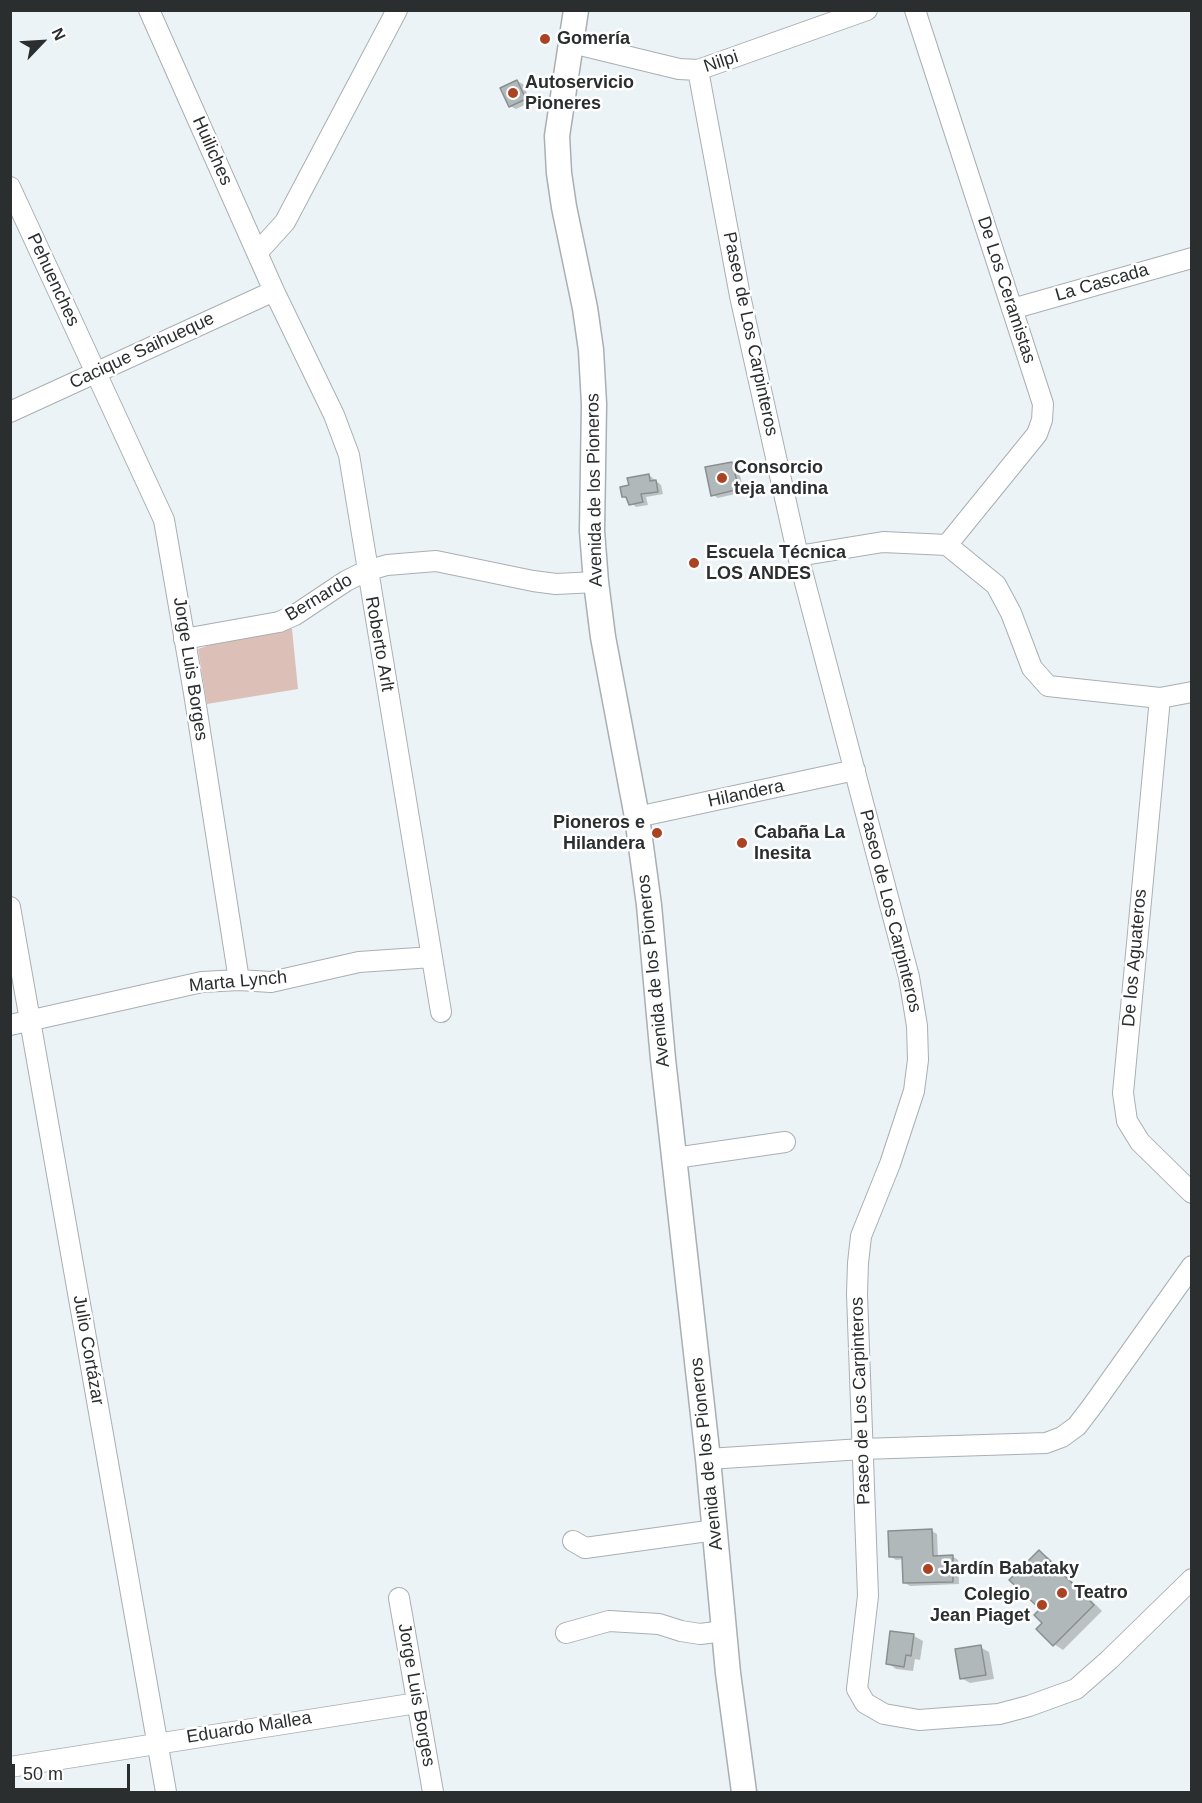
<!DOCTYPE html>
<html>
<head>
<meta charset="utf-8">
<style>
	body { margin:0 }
	#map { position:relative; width:1202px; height:1803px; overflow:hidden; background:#ecf3f6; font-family:Helvetica,sans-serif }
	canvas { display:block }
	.frame { position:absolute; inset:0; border:12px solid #2b2e2f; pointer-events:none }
	.north { position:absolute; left:12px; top:12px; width:60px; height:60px; -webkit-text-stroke:4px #fff; paint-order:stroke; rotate:65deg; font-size:16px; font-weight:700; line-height:24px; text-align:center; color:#2b2e2f }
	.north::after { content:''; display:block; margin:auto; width:21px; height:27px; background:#2b2e2f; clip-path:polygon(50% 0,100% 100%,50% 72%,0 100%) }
	.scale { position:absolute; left:12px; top:1764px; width:118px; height:27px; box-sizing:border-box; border:3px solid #2b2e2f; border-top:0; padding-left:8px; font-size:18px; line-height:21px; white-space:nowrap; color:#2b2e2f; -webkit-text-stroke:4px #fff; paint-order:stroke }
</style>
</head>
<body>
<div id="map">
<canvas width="1202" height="1803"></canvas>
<div class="frame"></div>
<div class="north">N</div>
<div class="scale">50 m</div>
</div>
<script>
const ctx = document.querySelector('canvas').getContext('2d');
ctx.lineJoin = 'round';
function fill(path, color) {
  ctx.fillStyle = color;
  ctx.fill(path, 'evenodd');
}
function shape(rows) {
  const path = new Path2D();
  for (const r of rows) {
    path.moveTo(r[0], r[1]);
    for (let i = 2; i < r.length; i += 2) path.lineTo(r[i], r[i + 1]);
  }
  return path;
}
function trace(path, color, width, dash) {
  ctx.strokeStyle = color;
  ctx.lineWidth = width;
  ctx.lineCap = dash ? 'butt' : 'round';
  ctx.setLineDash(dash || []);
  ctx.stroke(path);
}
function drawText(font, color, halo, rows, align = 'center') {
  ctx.font = font + ' Helvetica,sans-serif';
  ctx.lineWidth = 5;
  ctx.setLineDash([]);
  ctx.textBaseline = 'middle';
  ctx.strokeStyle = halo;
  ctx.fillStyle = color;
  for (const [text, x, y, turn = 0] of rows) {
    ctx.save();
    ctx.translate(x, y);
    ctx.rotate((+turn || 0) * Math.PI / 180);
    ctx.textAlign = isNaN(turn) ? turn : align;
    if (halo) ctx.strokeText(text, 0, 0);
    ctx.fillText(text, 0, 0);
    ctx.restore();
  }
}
const green = shape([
	[279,622,292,629,298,689,207,704,198,649]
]);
const shadow = shape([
	[517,81,523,84,531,102,516,109,510,106],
	[732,463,738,467,744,492,718,498,713,495],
	[649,475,661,485,663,494,646,497,648,505,636,507,623,496,631,486],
	[932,1531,937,1534,938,1557,952,1556,958,1560,959,1584,910,1586,905,1583,904,1559,896,1560,890,1556],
	[1039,1552,1048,1557,1102,1611,1063,1650,1054,1644,1044,1623],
	[891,1633,914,1636,923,1641,920,1660,915,1659,913,1671,896,1669,888,1663],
	[980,1647,989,1652,994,1679,970,1683,961,1678]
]);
const building = shape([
	[517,80,526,99,509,107,500,88,517,80],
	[732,462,739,489,711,496,705,467,732,462],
	[649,474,650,481,656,480,658,492,641,494,643,502,629,505,626,497,622,497,620,487,629,485,627,478,649,474],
	[932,1529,933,1556,953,1555,953,1582,903,1583,902,1557,889,1557,888,1531,932,1529],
	[1039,1550,1094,1605,1053,1646,1036,1629,1042,1623,1034,1615,1040,1609,1009,1580,1039,1550],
	[890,1631,914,1634,911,1656,906,1655,904,1667,886,1664,890,1631],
	[981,1645,986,1675,960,1679,955,1649,981,1645]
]);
const minor = shape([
	[149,10,274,291,334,415,349,455,441,1012],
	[915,10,1043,404,1042,420,1037,434,947,545],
	[572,43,679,69,698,70,867,10],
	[698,70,740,296,798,556,909,977,917,1026,918,1060,914,1091,890,1164,861,1236,858,1263,857,1294,868,1596,857,1689,865,1703,884,1714,919,1720,999,1714,1029,1706,1076,1689,1109,1660,1192,1579],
	[10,187,164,520,194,693,239,980],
	[257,253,285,222,397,10],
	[1012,309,1192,258],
	[10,412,274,291],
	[798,556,883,542,947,545,996,585,1011,613,1032,668,1048,686,1160,698,1192,692],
	[184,639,279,622,295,615,346,581,366,571,387,565,436,561,533,581,556,584,596,582],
	[1160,698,1123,1093,1127,1121,1140,1142,1192,1193],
	[637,817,855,770],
	[10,907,166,1792],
	[10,1025,202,982,239,980,271,982,359,962,432,957],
	[675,1158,785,1142],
	[708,1459,862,1449,1046,1443,1062,1437,1077,1426,1093,1405,1192,1266],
	[573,1541,585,1548,715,1530],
	[399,1598,433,1792],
	[566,1633,609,1621,659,1624,681,1631,700,1634,724,1631],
	[10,1767,417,1703]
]);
const major = shape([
	[576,10,557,136,559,173,564,207,585,308,591,350,594,404,592,531,596,582,603,637,637,817,649,905,663,1059,708,1459,728,1673,744,1792]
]);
const markers = [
	[545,39,6,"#aa4224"],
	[513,93,6,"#aa4224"],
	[722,478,6,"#aa4224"],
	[694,563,6,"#aa4224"],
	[657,833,6,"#aa4224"],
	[742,843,6,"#aa4224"],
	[928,1569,6,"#aa4224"],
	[1062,1593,6,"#aa4224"],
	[1042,1605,6,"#aa4224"]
];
const poiNames = [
	["Gomería",557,39],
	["Autoservicio",525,83],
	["Pioneres",525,104],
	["Consorcio",734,468],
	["teja andina",734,489],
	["Escuela Técnica",706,553],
	["LOS ANDES",706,574],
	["Pioneros e",645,823,"right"],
	["Hilandera",645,844,"right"],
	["Cabaña La",754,833],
	["Inesita",754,854],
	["Jardín Babataky",940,1569],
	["Teatro",1074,1593],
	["Colegio",1030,1595,"right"],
	["Jean Piaget",1030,1616,"right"]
];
const streetNames = [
	["Nilpi",721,62,-18],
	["Huiliches",212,151,66],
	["Pehuenches",53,280,65],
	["La Cascada",1102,283,-16],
	["De Los Ceramistas",1006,290,72],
	["Paseo de Los Carpinteros",750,334,78],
	["Cacique Saihueque",142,351,-25],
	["Avenida de los Pioneros",595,490,-91],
	["Bernardo",319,598,-31],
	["Roberto Arlt",379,644,80],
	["Jorge Luis Borges",190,669,81],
	["Hilandera",746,794,-12],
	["Paseo de Los Carpinteros",890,911,76],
	["De los Aguateros",1135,958,-85],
	["Avenida de los Pioneros",654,971,-96],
	["Marta Lynch",238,982,-5],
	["Julio Cortázar",88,1350,80],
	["Paseo de Los Carpinteros",861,1401,-92],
	["Avenida de los Pioneros",707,1454,-96],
	["Jorge Luis Borges",416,1695,80],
	["Eduardo Mallea",249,1728,-9]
];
fill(green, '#dcc0b8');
fill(shadow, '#0003');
fill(building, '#b1b8ba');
trace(building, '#898f91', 1.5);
trace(minor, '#a9afb2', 22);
trace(major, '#a9afb2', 27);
trace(minor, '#fff', 20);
trace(major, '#fff', 24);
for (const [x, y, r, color] of markers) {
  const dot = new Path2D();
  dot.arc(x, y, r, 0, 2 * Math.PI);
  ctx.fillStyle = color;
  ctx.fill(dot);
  trace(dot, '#fff', 2);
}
drawText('bold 18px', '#2b2e2f', '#fff', poiNames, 'left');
drawText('18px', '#2b2e2f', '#fff', streetNames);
</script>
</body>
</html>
